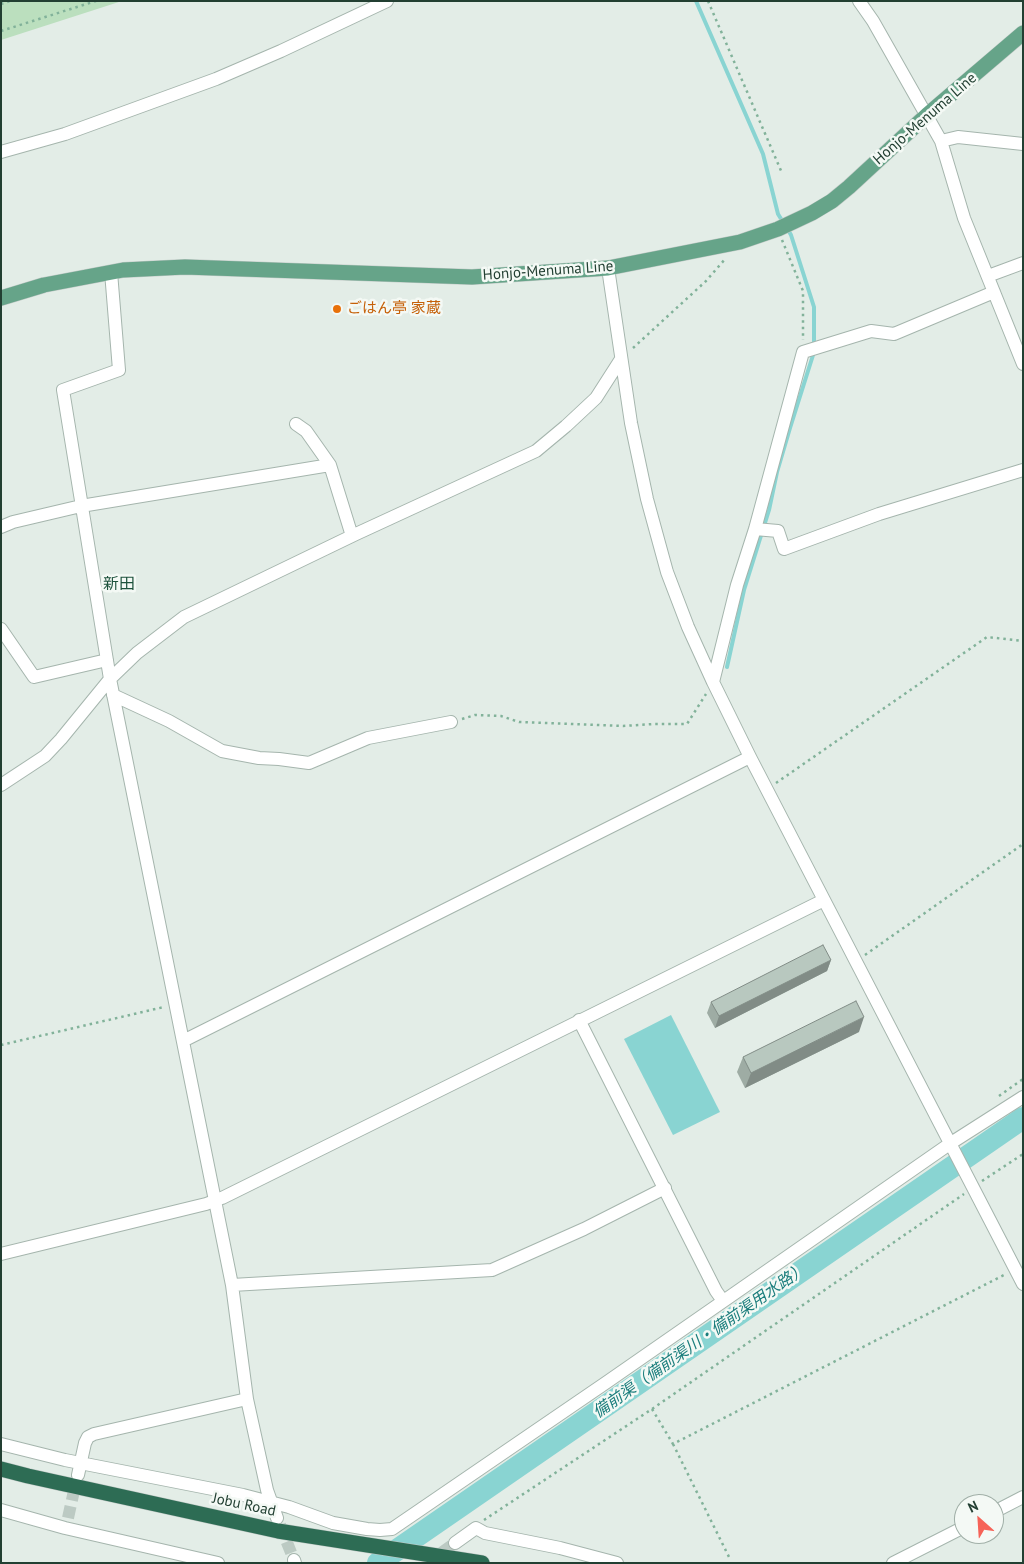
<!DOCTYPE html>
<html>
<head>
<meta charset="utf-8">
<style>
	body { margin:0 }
	#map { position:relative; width:1024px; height:1564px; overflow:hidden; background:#e3ede7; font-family:"PT Sans",sans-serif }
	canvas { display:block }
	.frame { position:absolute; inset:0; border:2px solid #223f32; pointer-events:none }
	.north { position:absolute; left:954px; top:1494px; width:50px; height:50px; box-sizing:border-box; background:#f4f9f5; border:1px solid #a0afa7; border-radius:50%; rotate:334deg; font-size:14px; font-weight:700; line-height:20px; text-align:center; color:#223f32 }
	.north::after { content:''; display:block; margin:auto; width:18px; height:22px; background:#f66358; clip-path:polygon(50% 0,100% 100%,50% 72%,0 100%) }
</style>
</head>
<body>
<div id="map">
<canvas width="1024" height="1564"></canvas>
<div class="frame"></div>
<div class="north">N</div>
</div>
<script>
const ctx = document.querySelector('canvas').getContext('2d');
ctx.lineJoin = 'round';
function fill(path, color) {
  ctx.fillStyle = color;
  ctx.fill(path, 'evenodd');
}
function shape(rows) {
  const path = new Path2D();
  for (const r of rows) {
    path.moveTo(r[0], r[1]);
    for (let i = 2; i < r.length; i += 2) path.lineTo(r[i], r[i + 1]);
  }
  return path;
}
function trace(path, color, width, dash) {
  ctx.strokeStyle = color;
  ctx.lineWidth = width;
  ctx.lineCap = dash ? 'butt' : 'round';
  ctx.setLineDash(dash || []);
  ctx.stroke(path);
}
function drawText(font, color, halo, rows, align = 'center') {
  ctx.font = font + ' "PT Sans","Noto Sans JP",sans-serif';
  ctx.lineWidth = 5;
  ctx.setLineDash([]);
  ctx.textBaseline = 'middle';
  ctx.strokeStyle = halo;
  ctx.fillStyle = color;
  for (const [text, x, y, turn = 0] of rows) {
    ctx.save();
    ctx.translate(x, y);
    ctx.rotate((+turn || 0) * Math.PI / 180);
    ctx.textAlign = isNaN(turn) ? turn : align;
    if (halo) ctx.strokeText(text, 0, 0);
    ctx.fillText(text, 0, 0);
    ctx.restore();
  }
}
const green = shape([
	[1,1,122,1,1,40]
]);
const water = shape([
	[671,1015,720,1112,673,1135,624,1039]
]);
const stream = shape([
	[696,1,763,154,778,214,783,222],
	[727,667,744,590,769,510,777,472,790,428,814,352,814,307,791,235,787,228]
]);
const river = shape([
	[378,1563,1023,1118]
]);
const minorTunnel = shape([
	[68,1518,77,1477],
	[280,1525,294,1560],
	[427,1563,455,1543]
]);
const path = shape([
	[708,1,782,173],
	[1,4,10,1],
	[1,31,96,1],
	[782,240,803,291,803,340],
	[633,348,706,281,726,258],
	[462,719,475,715,501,716,519,722,623,726,654,724,687,724,706,694],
	[776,783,987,637,1023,641],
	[865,955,1023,844],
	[1,1045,164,1007],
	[999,1096,1023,1079],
	[982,1181,1023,1154],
	[652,1409,673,1444,1004,1275],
	[673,1444,730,1559],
	[484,1520,652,1409,964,1194]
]);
const minor = shape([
	[859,1,873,21,941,141,964,218,1023,364],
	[941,141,958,137,1023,144],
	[1,152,65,134,216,79,281,51,387,1],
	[608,268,631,423,647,499,667,572,688,627,713,682,750,757,1023,1284],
	[111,272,119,370,63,390,110,679,232,1285,247,1399,267,1490,277,1518],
	[988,276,1023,263],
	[296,424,306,431,330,465,352,536],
	[1,527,13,522,81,506,330,465],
	[755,529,778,531,784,549,879,514,1023,470],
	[1,629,34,677,107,660],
	[713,682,737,585,755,529,803,352,871,331,894,334,994,292],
	[113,695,169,721,222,751,259,758,279,759,309,763,368,738,451,722],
	[1,785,45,756,61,739,110,679,137,653,184,617,356,534,536,451,566,426,596,398,621,359],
	[579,1020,716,1291,723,1301],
	[183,1041,750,757],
	[1,1254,206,1204,222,1198,824,900],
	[232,1285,492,1270,584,1229,665,1188],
	[1,1444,65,1460,243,1495,289,1507,333,1523,367,1529,380,1530,392,1529,607,1382,951,1143,1023,1097],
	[78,1475,85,1443,88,1437,94,1434,247,1399],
	[1,1510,65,1528,218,1563],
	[994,1512,1023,1497],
	[455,1543,476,1528,485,1533,560,1548,617,1563],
	[294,1560,295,1563],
	[893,1563,964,1527]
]);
const major = shape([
	[1,298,44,285,123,270,185,267,472,277,608,268,740,242,778,229,812,213,832,201,849,187,927,115,1023,33]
]);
const highway = shape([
	[1,1469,28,1476,278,1531,482,1563]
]);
const wall = shape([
	[831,960,827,971,715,1028,707,1013,711,1002],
	[859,1032,745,1088,737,1072,743,1057]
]);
const shadedWall = shape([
	[831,960,827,971,715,1028,719,1016],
	[864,1017,859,1032,745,1088,751,1073]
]);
const building = shape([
	[823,945,831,960,719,1016,711,1002,823,945],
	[856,1001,864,1017,751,1073,743,1057,856,1001]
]);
const markers = [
	[337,309,5,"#e8710a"]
];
const streetNames = [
	["Honjo-Menuma Line",925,119,-41],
	["Honjo-Menuma Line",548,271,-4],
	["Jobu Road",244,1505,12]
];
const foodNames = [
	["ごはん亭 家蔵",347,309]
];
const neighbourhoodNames = [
	["新田",119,584]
];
const waterNames = [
	["備前渠（備前渠川・備前渠用水路）",700,1341,-35]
];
fill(green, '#bbdfbe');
fill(water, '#89d4d2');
trace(stream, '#89d4d2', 4);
trace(river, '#89d4d2', 22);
trace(minorTunnel, '#bccac3', 12, [12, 6]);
trace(minor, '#a5b5ad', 14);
trace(major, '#c1c9c6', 16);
trace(highway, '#c1c9c6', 16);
trace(path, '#82b29a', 2.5, [2.5, 4]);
trace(minor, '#fff', 12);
trace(major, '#66a489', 15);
trace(highway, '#2d6c54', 15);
fill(wall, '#9eaca4');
fill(shadedWall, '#818c86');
fill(building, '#b8c8bf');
trace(building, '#818c86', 1);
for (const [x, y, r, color] of markers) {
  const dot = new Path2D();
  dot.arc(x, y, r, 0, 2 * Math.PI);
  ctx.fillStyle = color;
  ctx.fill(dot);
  trace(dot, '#f4f9f5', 2);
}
drawText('15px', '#223f32', '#f4f9f5', streetNames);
drawText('15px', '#c56008', '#f4f9f5', foodNames, 'left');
drawText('16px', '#1d523c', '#f4f9f5', neighbourhoodNames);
drawText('italic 16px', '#1a7d7c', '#f4f9f5', waterNames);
</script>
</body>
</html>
